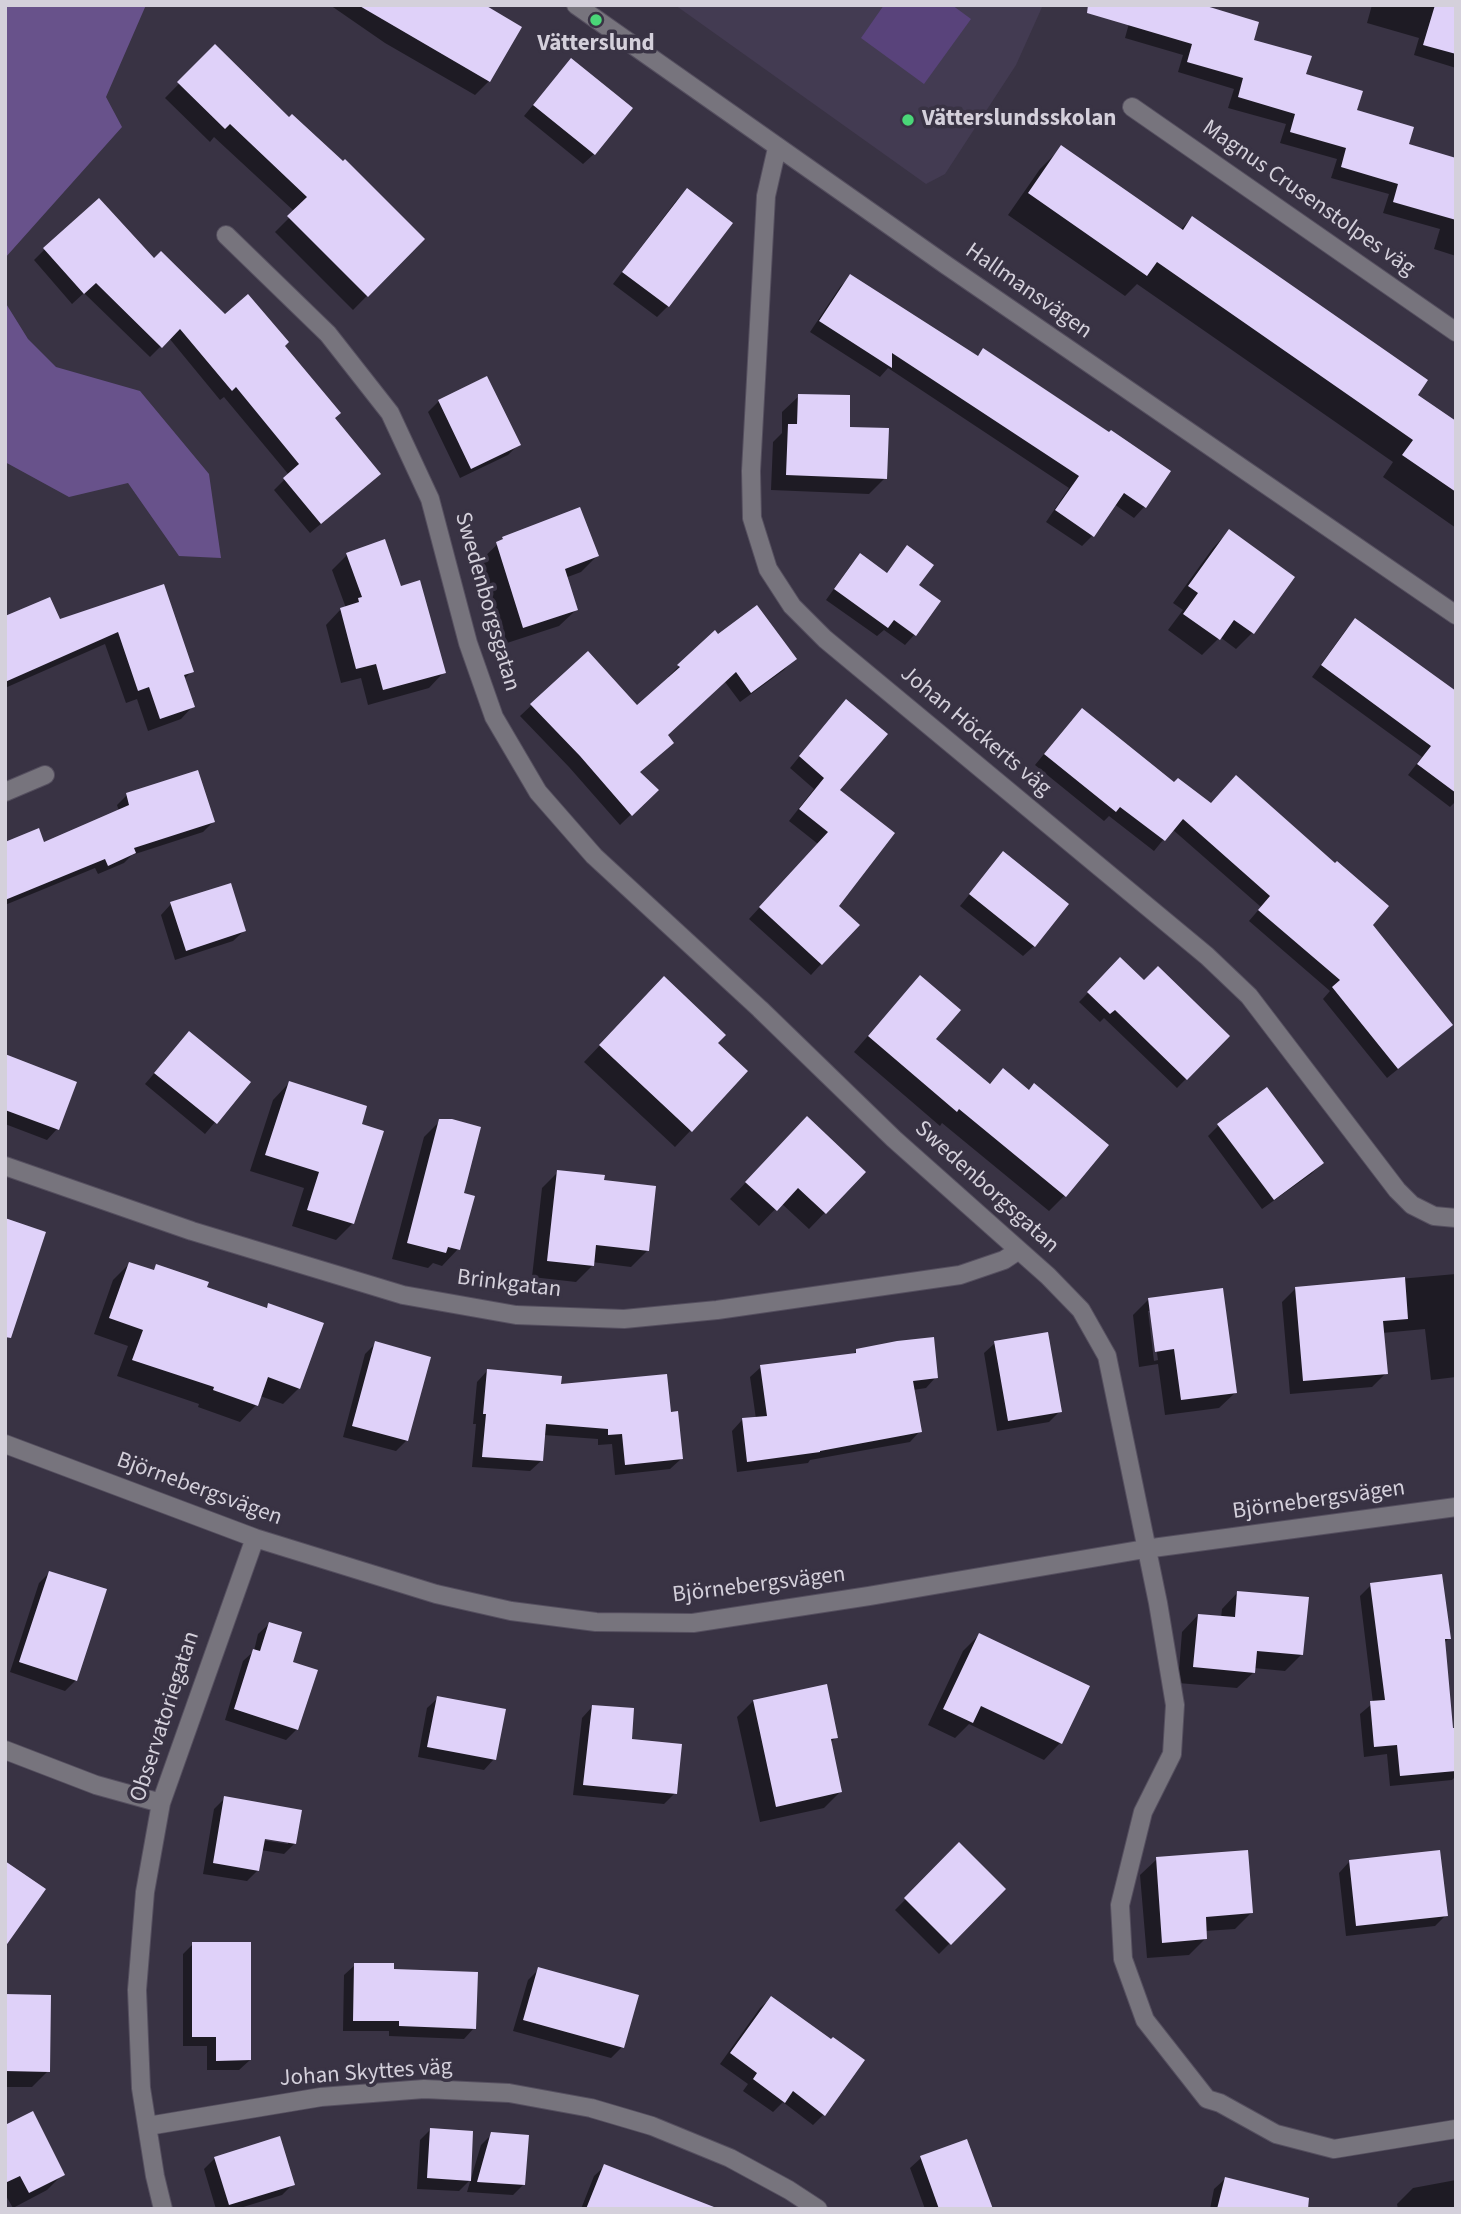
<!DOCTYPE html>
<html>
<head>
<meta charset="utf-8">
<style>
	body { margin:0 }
	#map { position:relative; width:1461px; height:2214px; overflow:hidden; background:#393344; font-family:"Source Sans 3",sans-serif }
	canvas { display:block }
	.frame { position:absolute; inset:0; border:7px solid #d4d0db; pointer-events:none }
</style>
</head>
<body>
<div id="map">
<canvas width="1461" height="2214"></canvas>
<div class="frame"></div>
</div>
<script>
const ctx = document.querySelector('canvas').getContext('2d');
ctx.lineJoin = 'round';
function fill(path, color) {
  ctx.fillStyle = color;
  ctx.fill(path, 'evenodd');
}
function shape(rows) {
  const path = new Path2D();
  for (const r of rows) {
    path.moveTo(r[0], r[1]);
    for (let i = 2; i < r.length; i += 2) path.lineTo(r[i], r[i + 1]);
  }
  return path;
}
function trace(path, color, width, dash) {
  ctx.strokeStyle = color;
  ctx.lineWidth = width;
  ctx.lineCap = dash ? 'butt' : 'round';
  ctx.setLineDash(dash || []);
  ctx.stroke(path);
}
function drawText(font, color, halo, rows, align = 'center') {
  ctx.font = font + ' "Source Sans 3",sans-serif';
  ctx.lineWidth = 7;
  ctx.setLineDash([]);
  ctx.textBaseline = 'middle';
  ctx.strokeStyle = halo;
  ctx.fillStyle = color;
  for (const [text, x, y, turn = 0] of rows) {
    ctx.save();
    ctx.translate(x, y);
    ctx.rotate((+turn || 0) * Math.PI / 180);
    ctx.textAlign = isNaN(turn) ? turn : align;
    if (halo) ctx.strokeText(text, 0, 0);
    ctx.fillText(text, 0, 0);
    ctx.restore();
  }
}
const built = shape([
	[675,5,1043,5,1016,65,945,174,926,184]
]);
const green = shape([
	[884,5,952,5,971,19,924,84,861,38]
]);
const forest = shape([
	[5,5,146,5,106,97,122,127,5,258],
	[5,302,28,339,56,367,140,391,209,474,221,558,179,556,128,483,69,497,5,462]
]);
const shadow = shape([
	[330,5,482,5,520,27,489,81,475,95,385,43],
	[1134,5,1252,41,1406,145,1456,160,1456,256,1434,249,1440,229,1383,213,1389,194,1331,178,1337,159,1280,143,1286,124,1228,108,1234,89,1178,72,1183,55,1125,38],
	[1372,5,1456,5,1456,68,1414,55,1419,38,1367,23],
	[215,47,289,119,423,239,353,310,275,232,295,212,214,137,210,142,165,98],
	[561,71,594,154,583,164,524,116],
	[1061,148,1180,230,1192,218,1416,395,1456,423,1456,528,1383,477,1393,462,1137,284,1125,296,1008,215,1040,169],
	[687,190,731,223,668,306,657,317,613,284,676,201],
	[44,250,154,261,225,316,283,346,368,484,310,533,274,490,289,475,224,397,220,400,169,338,150,357,84,293,72,304,34,260],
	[850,276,977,357,983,351,1169,471,1144,507,1134,518,1114,504,1092,536,1082,546,1046,522,1069,488,888,368,880,377,810,332,840,287],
	[799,396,848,428,885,478,869,494,771,490,773,442,782,433,782,412],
	[439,401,519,444,508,455,460,478,428,412],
	[1229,531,1252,633,1236,649,1220,637,1202,655,1168,630,1183,610,1173,603,1213,548],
	[503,539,597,556,581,572,565,578,576,610,559,626,507,643,481,560],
	[907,547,917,586,939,601,914,635,905,645,884,630,877,636,826,600,851,565,860,555,886,574],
	[347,555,400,588,444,672,429,688,368,705,361,678,341,683,326,625,341,609,346,608,332,570],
	[163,586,192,671,184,679,193,706,181,719,148,731,137,699,126,703,105,644,5,688,5,618,59,622],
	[1355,620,1456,693,1456,801,1450,807,1408,775,1422,757,1312,677,1345,631],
	[718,636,794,659,784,670,740,702,725,682,666,736,639,773,656,790,620,825,569,767,520,716,587,653,637,708,670,678,668,677,679,666],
	[836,712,838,790,837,906,821,964,811,975,749,919,818,844,789,821,814,789,790,768],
	[1072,720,1174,784,1370,925,1440,1035,1387,1078,1323,999,1330,991,1249,921,1261,907,1172,829,1154,851,1109,816,1104,821,1035,765],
	[127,795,213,822,203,832,132,855,124,863,98,874,95,868,5,905,5,844,43,844,119,811,117,805],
	[1003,853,1034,946,1023,956,960,906],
	[171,904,244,931,233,941,175,960,161,915],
	[1120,960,1144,982,1228,1036,1177,1088,1104,1018,1100,1022,1079,1002],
	[905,993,934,1039,988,1085,1003,1071,1028,1092,1106,1145,1064,1196,1049,1211,942,1123,940,1126,854,1052],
	[648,995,716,1043,691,1130,675,1147,584,1062],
	[189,1033,248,1083,205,1134,145,1084],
	[5,1060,57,1129,47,1140,5,1124],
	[289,1083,360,1125,353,1223,336,1240,292,1226,304,1188,250,1171,273,1100],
	[440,1121,462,1194,458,1249,442,1266,433,1263,428,1268,392,1259,424,1137],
	[1218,1126,1322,1163,1311,1174,1262,1209,1208,1136],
	[791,1135,864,1172,809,1229,781,1203,759,1226,730,1199],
	[558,1172,602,1182,647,1251,631,1267,592,1262,592,1266,576,1282,532,1277,542,1188],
	[129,1264,152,1271,157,1267,205,1288,265,1309,269,1305,299,1388,283,1404,260,1396,256,1405,240,1422,198,1407,199,1404,117,1376,128,1346,94,1334,113,1280],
	[1456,1274,1456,1377,1431,1380,1425,1329,1382,1333,1386,1373,1372,1387,1290,1394,1282,1302,1296,1288],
	[1149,1299,1236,1392,1219,1408,1165,1415,1158,1364,1139,1367,1133,1315],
	[1148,1311,1151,1311,1158,1360,1154,1361],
	[376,1343,407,1440,396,1451,343,1437,365,1354],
	[995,1343,1060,1411,1049,1422,997,1431,984,1353],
	[857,1350,936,1377,926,1388,913,1390,920,1431,910,1442,810,1460,808,1463,737,1472,732,1431,742,1420,756,1419,750,1377,761,1367,852,1355],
	[487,1371,669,1414,681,1459,670,1469,615,1475,612,1444,598,1445,598,1439,543,1435,541,1461,530,1471,472,1467,476,1424,473,1424,477,1382],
	[49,1573,76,1680,65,1691,10,1672,39,1583],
	[1371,1585,1449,1638,1444,1643,1451,1730,1456,1729,1456,1776,1452,1780,1390,1786,1387,1754,1364,1757,1360,1714,1373,1703,1360,1596],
	[1238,1592,1302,1654,1285,1671,1254,1668,1254,1672,1237,1688,1178,1683,1182,1632,1198,1615,1221,1618,1222,1609],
	[269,1624,291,1663,297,1729,286,1740,225,1720,243,1661,254,1651,258,1634],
	[979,1635,1087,1686,1060,1743,1044,1760,969,1724,955,1738,928,1725,963,1651],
	[438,1698,494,1759,484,1770,418,1757,427,1708],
	[753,1701,836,1737,830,1743,840,1792,824,1808,760,1822,737,1717],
	[592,1707,630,1741,675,1793,664,1804,573,1795,582,1718],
	[225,1798,295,1843,284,1854,261,1850,258,1870,247,1881,203,1874,214,1809],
	[256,1835,288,1841,288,1844,256,1839],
	[959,1845,1004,1889,939,1954,895,1910],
	[1157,1859,1251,1913,1235,1929,1205,1931,1205,1939,1189,1955,1147,1958,1140,1875],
	[1349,1862,1446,1915,1435,1926,1346,1936,1339,1873],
	[193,1944,250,2060,239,2070,207,2070,207,2046,183,2046,183,1954],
	[355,1965,392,1971,474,2028,464,2039,389,2036,389,2031,343,2031,344,1975],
	[539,1969,622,2047,611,2058,513,2031,528,1980],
	[5,1996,48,2071,32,2087,5,2087],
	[771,1998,831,2041,824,2114,813,2125,783,2102,773,2112,743,2091,748,2084,720,2064,760,2008],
	[5,2127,63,2174,47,2190,13,2208,5,2194],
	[431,2129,470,2180,459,2191,417,2189,420,2140],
	[492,2134,524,2184,513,2195,467,2192,481,2145],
	[215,2158,293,2184,282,2195,237,2209,216,2209,204,2169],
	[921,2158,987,2209,925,2209,910,2168],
	[605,2166,685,2209,581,2209,594,2176],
	[1225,2179,1306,2209,1210,2209,1214,2189],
	[1456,2180,1456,2209,1398,2209,1397,2204,1413,2188]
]);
const building = shape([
	[358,5,485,5,522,27,490,82],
	[1088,5,1203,5,1259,22,1254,40,1312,56,1306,74,1363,91,1357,110,1414,127,1409,144,1456,158,1456,220,1393,202,1398,184,1341,167,1346,148,1290,132,1295,114,1238,97,1243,78,1187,62,1192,44,1087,13],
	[1435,5,1456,5,1456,54,1423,45],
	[215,44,289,117,292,114,343,161,345,159,425,239,368,297,287,216,307,197,230,124,225,129,177,82],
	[571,58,633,108,595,155,533,105],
	[1061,145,1183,230,1192,216,1428,380,1418,395,1456,421,1456,492,1402,455,1413,440,1157,262,1147,276,1028,193],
	[687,188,733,223,669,307,622,272],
	[99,198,154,258,161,251,225,314,248,294,289,342,285,346,341,413,335,418,381,474,321,524,283,478,299,464,236,387,232,391,180,329,162,348,96,283,84,294,43,248],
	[850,274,978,356,983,348,1109,432,1111,430,1171,471,1146,508,1124,493,1094,537,1055,510,1079,476,892,353,892,368,819,321],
	[487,376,521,445,471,469,438,400],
	[798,394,850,395,850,427,889,428,887,479,786,475,788,424,797,424],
	[580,507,599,556,565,569,578,610,523,628,496,542,503,539,502,537],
	[1229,529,1295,577,1254,634,1234,620,1220,640,1183,614,1198,593,1188,586],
	[385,539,401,586,420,580,446,673,383,690,376,664,356,669,340,608,359,602,358,598,362,597,346,553],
	[907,545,934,565,919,585,941,601,916,636,894,620,888,628,834,589,860,553,887,573],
	[164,584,194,672,184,675,195,707,160,719,149,687,138,691,118,632,5,682,5,616,50,597,60,619],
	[757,605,797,659,751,693,736,672,668,735,674,743,640,772,659,790,632,816,580,756,530,704,588,651,637,705,680,667,677,665,715,630,718,634],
	[1355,618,1456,691,1456,793,1417,764,1431,746,1321,665],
	[846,699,888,734,840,790,895,833,839,906,860,925,822,965,759,907,828,832,799,809,824,778,799,756],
	[1082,708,1174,782,1178,778,1211,803,1236,775,1335,863,1337,861,1389,906,1373,925,1453,1025,1398,1069,1332,987,1340,980,1258,910,1270,896,1183,819,1165,841,1120,807,1116,812,1044,754],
	[198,770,215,822,134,848,136,853,108,866,105,859,5,900,5,842,39,828,44,842,129,805,126,793],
	[1003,851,1069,904,1035,947,969,894],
	[231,883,246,931,186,951,170,902],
	[1120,957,1144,980,1158,966,1230,1036,1187,1080,1115,1010,1110,1014,1087,992],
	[920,975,961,1010,936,1039,990,1084,1003,1068,1029,1090,1034,1083,1109,1145,1066,1197,959,1109,957,1112,868,1036],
	[664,976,726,1035,718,1043,748,1071,692,1132,599,1045],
	[189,1031,251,1082,217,1124,154,1073],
	[5,1054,77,1082,59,1130,5,1110],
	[289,1081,367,1106,362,1124,384,1131,354,1224,307,1210,319,1172,265,1155],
	[1267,1087,1324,1163,1274,1200,1217,1124],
	[807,1116,866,1172,826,1214,798,1188,777,1211,745,1182],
	[439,1119,452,1119,481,1127,464,1193,475,1196,460,1250,448,1247,446,1253,407,1243],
	[557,1170,605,1175,604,1180,656,1186,649,1251,596,1245,594,1266,547,1261],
	[5,1218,46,1232,11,1338,5,1337],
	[129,1262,154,1270,156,1264,209,1282,207,1287,267,1308,268,1303,324,1323,300,1389,268,1377,258,1406,213,1390,214,1387,132,1360,143,1330,109,1318],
	[1405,1277,1408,1319,1383,1321,1388,1374,1303,1381,1295,1287],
	[1223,1288,1237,1393,1181,1400,1174,1349,1155,1352,1148,1298],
	[1048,1332,1062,1412,1008,1421,994,1341],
	[934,1337,938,1378,913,1381,922,1432,820,1451,820,1452,747,1462,742,1418,767,1416,760,1365,856,1353,856,1349,897,1341],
	[375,1341,431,1357,408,1441,352,1426],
	[487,1369,562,1376,561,1384,667,1374,671,1412,678,1411,683,1459,625,1465,622,1434,608,1435,608,1429,546,1424,543,1461,482,1457,486,1414,483,1414],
	[49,1571,107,1589,77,1681,19,1662],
	[1442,1574,1451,1639,1445,1639,1453,1728,1456,1728,1456,1771,1400,1776,1397,1745,1374,1747,1370,1701,1385,1700,1370,1583],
	[1237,1591,1309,1597,1303,1655,1257,1651,1255,1673,1193,1667,1198,1614,1235,1617],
	[269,1622,302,1632,293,1662,318,1670,298,1730,234,1709,253,1649,260,1651],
	[979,1633,1090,1686,1062,1744,981,1706,973,1723,943,1709],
	[827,1684,838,1738,831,1739,842,1792,776,1807,753,1700],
	[437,1696,506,1709,496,1760,427,1747],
	[592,1705,634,1708,632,1739,682,1744,677,1794,583,1785],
	[224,1796,302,1810,296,1844,265,1839,259,1871,213,1863],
	[959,1842,1006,1889,951,1945,904,1898],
	[1248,1850,1253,1913,1206,1917,1207,1939,1162,1943,1156,1857],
	[1440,1850,1448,1916,1356,1926,1349,1860],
	[5,1861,46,1889,5,1947],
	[192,1942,251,1942,251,2060,216,2061,216,2037,192,2037],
	[354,1963,394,1963,394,1969,478,1972,476,2029,399,2026,399,2021,353,2021],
	[538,1967,639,1995,624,2048,523,2020],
	[5,1994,51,1995,50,2072,5,2071],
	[771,1996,831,2039,833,2037,865,2060,825,2116,793,2091,785,2103,753,2079,757,2073,730,2053],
	[33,2111,65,2175,29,2193,20,2176,5,2183,5,2125],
	[430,2128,473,2131,471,2181,427,2178],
	[491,2132,529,2135,525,2185,477,2182],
	[280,2136,295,2185,229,2205,214,2157],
	[967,2139,993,2209,939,2209,920,2156],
	[604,2164,714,2207,714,2209,586,2209],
	[1225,2177,1309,2198,1308,2209,1217,2209]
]);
const minor = shape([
	[576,5,946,265,1456,615],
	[1132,107,1456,332],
	[777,148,766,196,751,471,752,518,768,569,792,606,825,639,1207,956,1249,996,1397,1190,1412,1205,1434,1216,1456,1218],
	[226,235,328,334,390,413,430,499,468,643,494,717,538,792,594,856,760,1009,894,1139,1048,1276,1081,1310,1107,1356,1158,1603,1175,1705,1172,1754,1143,1812,1120,1905,1123,1959,1145,2020,1207,2099,1220,2103,1276,2134,1334,2149,1456,2129],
	[5,792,45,775],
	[5,1166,192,1231,403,1295,516,1315,624,1319,717,1310,960,1275,1004,1260,1019,1250],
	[5,1444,255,1538,436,1594,511,1611,596,1622,693,1623,869,1596,1145,1549,1456,1507],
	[5,1750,96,1785,161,1803],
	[148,2126,321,2097,424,2089,509,2093,591,2108,652,2126,730,2158,789,2190,818,2209],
	[163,2209,155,2176,141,2088,137,1990,145,1892,161,1803,255,1538]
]);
const markers = [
	[596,20,7,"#4ad778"],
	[908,120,7,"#4ad778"]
];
const poiNames = [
	["Vätterslund",596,45],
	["Vätterslundsskolan",922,120,"left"]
];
const streetNames = [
	["Magnus Crusenstolpes väg",1308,199,35],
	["Hallmansvägen",1028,292,35],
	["Swedenborgsgatan",486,602,74],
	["Johan Höckerts väg",975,732,40],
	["Swedenborgsgatan",986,1188,42],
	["Brinkgatan",509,1285,7],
	["Björnebergsvägen",199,1490,20],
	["Björnebergsvägen",1319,1501,-8],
	["Björnebergsvägen",759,1586,-7],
	["Observatoriegatan",166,1717,-72],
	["Johan Skyttes väg",366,2074,-4]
];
fill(built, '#433b52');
fill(green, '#59437b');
fill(forest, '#68528b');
fill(shadow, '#0007');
fill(building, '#dfd1f9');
trace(minor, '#554f5f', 20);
trace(minor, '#77747d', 18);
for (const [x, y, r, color] of markers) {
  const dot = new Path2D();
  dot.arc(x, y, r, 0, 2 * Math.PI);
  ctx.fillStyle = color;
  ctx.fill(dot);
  trace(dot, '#393344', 2.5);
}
drawText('bold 23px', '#d4d0db', '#393344', poiNames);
drawText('23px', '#d4d0db', '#393344', streetNames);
</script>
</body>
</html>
